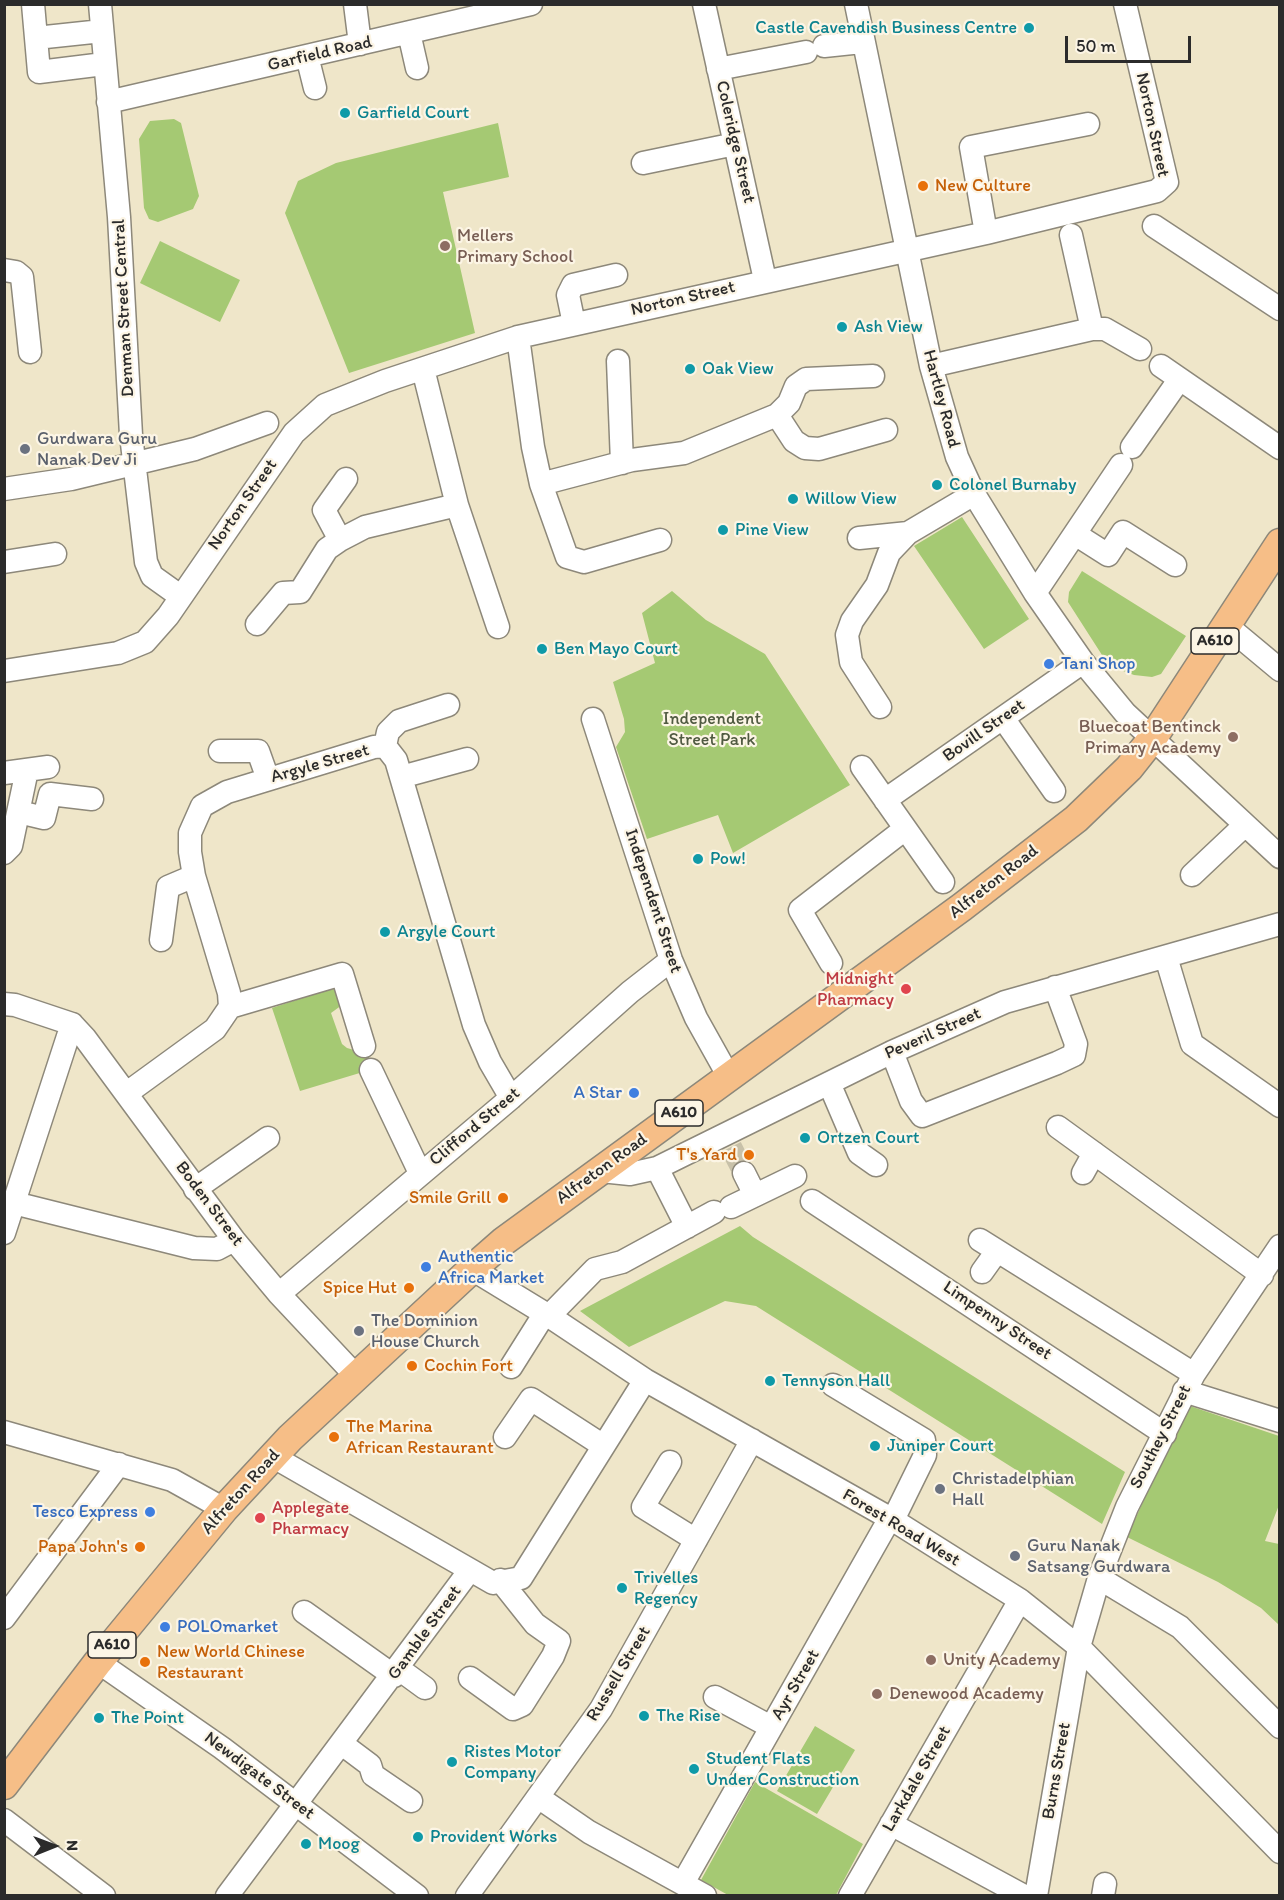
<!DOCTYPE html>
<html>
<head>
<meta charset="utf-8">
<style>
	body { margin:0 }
	#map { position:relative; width:1284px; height:1900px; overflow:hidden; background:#efe6c9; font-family:Itim,sans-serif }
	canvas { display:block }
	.frame { position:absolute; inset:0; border:6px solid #2b2b2b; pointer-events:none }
	.north { position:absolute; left:24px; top:1816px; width:60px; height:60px; -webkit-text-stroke:4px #fcf5e5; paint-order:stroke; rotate:89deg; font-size:16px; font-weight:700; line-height:24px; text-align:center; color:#2b2b2b }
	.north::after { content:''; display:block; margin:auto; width:21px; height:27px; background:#2b2b2b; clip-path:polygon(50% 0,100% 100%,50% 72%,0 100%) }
	.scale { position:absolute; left:1065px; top:36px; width:126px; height:27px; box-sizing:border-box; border:3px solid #2b2b2b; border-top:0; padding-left:8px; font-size:18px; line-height:21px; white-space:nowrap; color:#2b2b2b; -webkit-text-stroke:4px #fcf5e5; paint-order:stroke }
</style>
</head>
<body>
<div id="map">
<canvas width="1284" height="1900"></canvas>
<div class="frame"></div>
<div class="north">N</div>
<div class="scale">50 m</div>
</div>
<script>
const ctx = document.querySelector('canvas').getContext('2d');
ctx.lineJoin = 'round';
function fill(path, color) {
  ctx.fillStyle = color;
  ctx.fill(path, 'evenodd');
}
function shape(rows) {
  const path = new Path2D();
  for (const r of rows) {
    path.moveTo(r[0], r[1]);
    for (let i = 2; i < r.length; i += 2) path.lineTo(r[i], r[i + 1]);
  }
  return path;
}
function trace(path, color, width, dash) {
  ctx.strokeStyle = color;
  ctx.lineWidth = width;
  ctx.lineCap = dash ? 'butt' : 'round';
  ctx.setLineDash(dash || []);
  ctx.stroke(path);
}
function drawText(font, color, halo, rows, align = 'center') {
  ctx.font = font + ' Itim,sans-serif';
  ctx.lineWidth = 4.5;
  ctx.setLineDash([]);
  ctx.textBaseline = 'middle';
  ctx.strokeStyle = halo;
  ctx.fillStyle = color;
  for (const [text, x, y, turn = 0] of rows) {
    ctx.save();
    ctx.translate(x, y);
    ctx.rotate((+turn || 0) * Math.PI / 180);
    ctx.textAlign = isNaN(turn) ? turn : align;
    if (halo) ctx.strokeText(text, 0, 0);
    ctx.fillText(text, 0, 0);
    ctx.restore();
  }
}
const green = shape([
	[174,119,181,123,199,196,193,209,158,222,149,219,144,208,139,139,150,121],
	[498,123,509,177,443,192,475,333,349,373,285,213,298,181,336,163],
	[160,241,240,280,220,322,140,283],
	[962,517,1029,619,984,649,914,546],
	[1082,571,1186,636,1161,674,1152,677,1134,675,1118,669,1102,655,1068,602,1069,592],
	[672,591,706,620,765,654,850,785,733,853,718,815,647,839,616,747,625,732,624,719,613,682,655,663,642,613],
	[329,989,337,990,342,1005,331,1013,342,1044,347,1048,368,1054,373,1069,300,1091,272,1008],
	[740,1226,753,1237,1125,1472,1102,1524,756,1306,725,1301,629,1347,580,1311],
	[1187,1405,1279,1436,1279,1505,1265,1541,1279,1544,1279,1625,1261,1608,1218,1582,1127,1537],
	[815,1726,855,1750,817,1814,777,1791],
	[755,1782,863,1844,836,1895,728,1895,701,1880]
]);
const minorTunnel = shape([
	[731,1147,744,1173]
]);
const minor = shape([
	[33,4,39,72,104,64],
	[100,4,119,217,131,435,146,562,152,576,180,596],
	[355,4,360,44],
	[704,4,765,280],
	[856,4,931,366,957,457,974,494,1035,593,1083,662,1125,713,1280,857],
	[409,33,417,68],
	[36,38,102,31],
	[824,46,862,42],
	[307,56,315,88],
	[718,69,806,52],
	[108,102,531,4],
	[643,163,735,144],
	[1154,226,1280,309],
	[986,233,971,147,1088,124],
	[1071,235,1092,329],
	[4,270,16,272,22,277,30,352],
	[574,324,568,295,573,285,616,275],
	[518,337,533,447,541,484,567,557,584,562,660,540],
	[618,361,622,463],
	[931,366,1092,329,1105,329,1140,349],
	[1161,366,1280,448],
	[423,369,457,505,498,627],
	[777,415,794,441,805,448,819,449,886,430],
	[1132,447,1179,380],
	[541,484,632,460,684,453,777,415,789,403,796,386,806,379,873,376],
	[4,489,71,479,195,449,267,423],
	[1075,534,1108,555,1123,532,1175,565],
	[859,538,908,533,974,494],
	[340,540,324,510,346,479],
	[4,562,55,554],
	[1035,593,1121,465],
	[257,624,283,593,300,592,327,549,340,540,365,527,457,505],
	[1226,625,1280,670],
	[4,671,118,653,145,642,168,616,294,433,325,405,385,381,518,337,986,233,1157,191,1167,182,1125,4],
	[880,707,851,662,847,635,852,621,877,585,889,553,908,533],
	[1003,718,1054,791],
	[593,719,671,960,696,1018,729,1077],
	[385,746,388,732,399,721,448,705],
	[220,751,258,751,268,779],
	[862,767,943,882],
	[4,773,48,767],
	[401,777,467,759],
	[885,800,1083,662],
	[19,812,44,818,50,794,92,799],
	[4,853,11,846,27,770],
	[1192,875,1245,825],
	[161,940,168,887,194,876],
	[1166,957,1192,1044,1280,1106],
	[831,963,800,910,905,829],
	[4,1004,15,1005,72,1024,85,1038,234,1240,279,1294,356,1376],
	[230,1007,342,974,364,1046],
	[892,1052,911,1101,922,1116,1057,1063,1074,1055,1076,1044,1055,987],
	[371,1070,420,1173],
	[829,1083,859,1153,876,1165],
	[127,1093,215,1029,230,1007,229,993,194,876,190,852,190,833,202,806,227,792,374,747,385,746,396,760,474,1025,490,1062,511,1098],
	[1058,1127,1262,1275],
	[657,1168,687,1227],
	[601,1171,630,1174,657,1168,892,1052,1005,1002,1280,924],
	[744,1173,755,1195],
	[1083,1173,1094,1153],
	[195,1189,268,1138],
	[812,1201,1165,1434],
	[14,1203,194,1248,217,1249,234,1240],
	[731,1207,795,1176],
	[4,1233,72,1024],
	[980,1240,1194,1374],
	[472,1269,549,1316,645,1380,893,1520,1020,1600,1079,1647,1280,1852],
	[982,1272,997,1251],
	[279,1294,511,1098,630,992,671,960],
	[549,1316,595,1269,622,1262,714,1212],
	[511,1367,545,1313],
	[833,1385,924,1440,925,1455,893,1520],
	[1184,1391,1280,1421],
	[4,1432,172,1480,224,1509],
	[505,1437,531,1399,602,1445],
	[272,1456,493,1583,521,1578,645,1380],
	[670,1462,643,1507,696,1540],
	[1099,1578,1180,1627,1280,1727],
	[304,1612,394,1676],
	[4,1618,119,1464],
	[98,1662,222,1748,417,1896],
	[399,1669,425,1688],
	[470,1678,513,1709,522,1705,553,1656,559,1641,535,1624,500,1580],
	[715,1697,771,1727],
	[342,1744,370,1765,373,1775,411,1801],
	[538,1797,589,1832,705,1896],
	[4,1820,104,1896],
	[891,1824,1024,1896],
	[683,1883,890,1518],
	[227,1896,470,1570],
	[467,1896,601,1709,752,1440],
	[850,1896,1020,1600],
	[1036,1896,1079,1647,1099,1578,1127,1507,1194,1374,1280,1246],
	[1103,1896,1105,1884]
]);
const major = shape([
	[4,1785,98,1662,224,1509,290,1438,472,1269,504,1241,962,907,1076,819,1129,768,1152,739,1280,543]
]);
const markers = [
	[1029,28,6,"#0f9aa8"],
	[345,113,6,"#0f9aa8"],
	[923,186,6,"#e8710a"],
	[445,246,6,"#8d6e63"],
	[842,327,6,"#0f9aa8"],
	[690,369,6,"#0f9aa8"],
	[25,449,6,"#6b7280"],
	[937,485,6,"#0f9aa8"],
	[793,499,6,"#0f9aa8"],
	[723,530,6,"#0f9aa8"],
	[542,649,6,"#0f9aa8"],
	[1049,664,6,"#3f7fe0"],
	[1233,737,6,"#8d6e63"],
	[698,859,6,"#0f9aa8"],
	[385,932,6,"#0f9aa8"],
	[906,989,6,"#e0444e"],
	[634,1093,6,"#3f7fe0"],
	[805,1138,6,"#0f9aa8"],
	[749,1155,6,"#e8710a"],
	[503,1198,6,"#e8710a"],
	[426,1267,6,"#3f7fe0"],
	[409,1288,6,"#e8710a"],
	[359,1331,6,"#6b7280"],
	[412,1366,6,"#e8710a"],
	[770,1381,6,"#0f9aa8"],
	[334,1437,6,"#e8710a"],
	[875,1446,6,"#0f9aa8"],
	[940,1489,6,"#6b7280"],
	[150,1512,6,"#3f7fe0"],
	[260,1518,6,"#e0444e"],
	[140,1547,6,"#e8710a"],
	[1015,1556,6,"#6b7280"],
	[622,1588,6,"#0f9aa8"],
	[165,1627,6,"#3f7fe0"],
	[931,1660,6,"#8d6e63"],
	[145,1662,6,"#e8710a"],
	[877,1694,6,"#8d6e63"],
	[644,1716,6,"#0f9aa8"],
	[99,1718,6,"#0f9aa8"],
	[452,1762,6,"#0f9aa8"],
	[694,1769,6,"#0f9aa8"],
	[418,1837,6,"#0f9aa8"],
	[306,1844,6,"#0f9aa8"]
];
const shields = [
	[1215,641,48],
	[679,1113,48],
	[112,1645,48]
];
const shieldNames = [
	["A610",1215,641],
	["A610",679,1113],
	["A610",112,1645]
];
const cultureNames = [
	["Castle Cavendish Business Centre",1017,28,"right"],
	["Garfield Court",357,113],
	["Ash View",854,327],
	["Oak View",702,369],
	["Colonel Burnaby",949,485],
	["Willow View",805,499],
	["Pine View",735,530],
	["Ben Mayo Court",554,649],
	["Pow!",710,859],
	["Argyle Court",397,932],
	["Ortzen Court",817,1138],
	["Tennyson Hall",782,1381],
	["Juniper Court",887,1446],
	["Trivelles",634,1578],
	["Regency",634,1599],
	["The Rise",656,1716],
	["The Point",111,1718],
	["Ristes Motor",464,1752],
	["Company",464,1773],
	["Student Flats",706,1759],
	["Under Construction",706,1780],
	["Provident Works",430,1837],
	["Moog",318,1844]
];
const streetNames = [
	["Garfield Road",320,54,-13],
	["Norton Street",1152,125,78],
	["Coleridge Street",735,142,77],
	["Norton Street",683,299,-13],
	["Denman Street Central",124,308,-93],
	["Hartley Road",941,399,75],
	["Norton Street",243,505,-55],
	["Bovill Street",984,731,-35],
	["Argyle Street",320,764,-16],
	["Alfreton Road",994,882,-38],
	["Independent Street",653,901,72],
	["Peveril Street",933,1034,-24],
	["Clifford Street",475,1127,-40],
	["Alfreton Road",602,1169,-36],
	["Boden Street",209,1204,53],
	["Limpenny Street",997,1321,34],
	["Southey Street",1161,1437,-63],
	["Alfreton Road",241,1492,-48],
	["Forest Road West",901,1528,31],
	["Gamble Street",425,1633,-54],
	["Russell Street",619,1674,-59],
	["Ayr Street",796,1685,-60],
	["Burns Street",1057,1771,-80],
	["Newdigate Street",259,1776,37],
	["Larkdale Street",917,1779,-60]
];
const foodNames = [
	["New Culture",935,186],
	["T's Yard",737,1155,"right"],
	["Smile Grill",491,1198,"right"],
	["Spice Hut",397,1288,"right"],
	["Cochin Fort",424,1366],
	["The Marina",346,1427],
	["African Restaurant",346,1448],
	["Papa John's",128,1547,"right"],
	["New World Chinese",157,1652],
	["Restaurant",157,1673]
];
const educationNames = [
	["Mellers",457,236],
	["Primary School",457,257],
	["Bluecoat Bentinck",1221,727,"right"],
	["Primary Academy",1221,748,"right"],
	["Unity Academy",943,1660],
	["Denewood Academy",889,1694]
];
const worshipNames = [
	["Gurdwara Guru",37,439],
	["Nanak Dev Ji",37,460],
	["The Dominion",371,1321],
	["House Church",371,1342],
	["Christadelphian",952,1479],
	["Hall",952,1500],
	["Guru Nanak",1027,1546],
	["Satsang Gurdwara",1027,1567]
];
const shopNames = [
	["Tani Shop",1061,664],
	["A Star",622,1093,"right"],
	["Authentic",438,1257],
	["Africa Market",438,1278],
	["Tesco Express",138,1512,"right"],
	["POLOmarket",177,1627]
];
const parkNames = [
	["Independent",712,719],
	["Street Park",712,740]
];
const healthNames = [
	["Midnight",894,979],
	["Pharmacy",894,1000],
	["Applegate",272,1508,"left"],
	["Pharmacy",272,1529,"left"]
];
fill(green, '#a5c973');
trace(minorTunnel, '#c8c1a9', 22, [22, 11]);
trace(minor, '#8d887a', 25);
trace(major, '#8d887a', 31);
trace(minor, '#fff', 22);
trace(major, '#f6be87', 28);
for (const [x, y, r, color] of markers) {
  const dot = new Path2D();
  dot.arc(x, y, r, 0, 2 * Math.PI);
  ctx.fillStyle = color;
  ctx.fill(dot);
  trace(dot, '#fcf5e5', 2);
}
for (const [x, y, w] of shields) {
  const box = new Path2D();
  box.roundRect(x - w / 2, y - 13, w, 26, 4.5);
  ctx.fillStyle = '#fcf5e5';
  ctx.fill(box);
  trace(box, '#2b2b2b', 1.5);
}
drawText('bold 16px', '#2b2b2b', null, shieldNames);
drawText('18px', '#0d838f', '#fcf5e5', cultureNames, 'left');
drawText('18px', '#2b2b2b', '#fcf5e5', streetNames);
drawText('18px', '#c56008', '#fcf5e5', foodNames, 'left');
drawText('18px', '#785e54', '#fcf5e5', educationNames, 'left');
drawText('18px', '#5b616d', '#fcf5e5', worshipNames, 'left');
drawText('18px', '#366cbe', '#fcf5e5', shopNames, 'left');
drawText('18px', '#505a41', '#fcf5e5', parkNames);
drawText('18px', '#be3a42', '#fcf5e5', healthNames, 'right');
</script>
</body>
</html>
